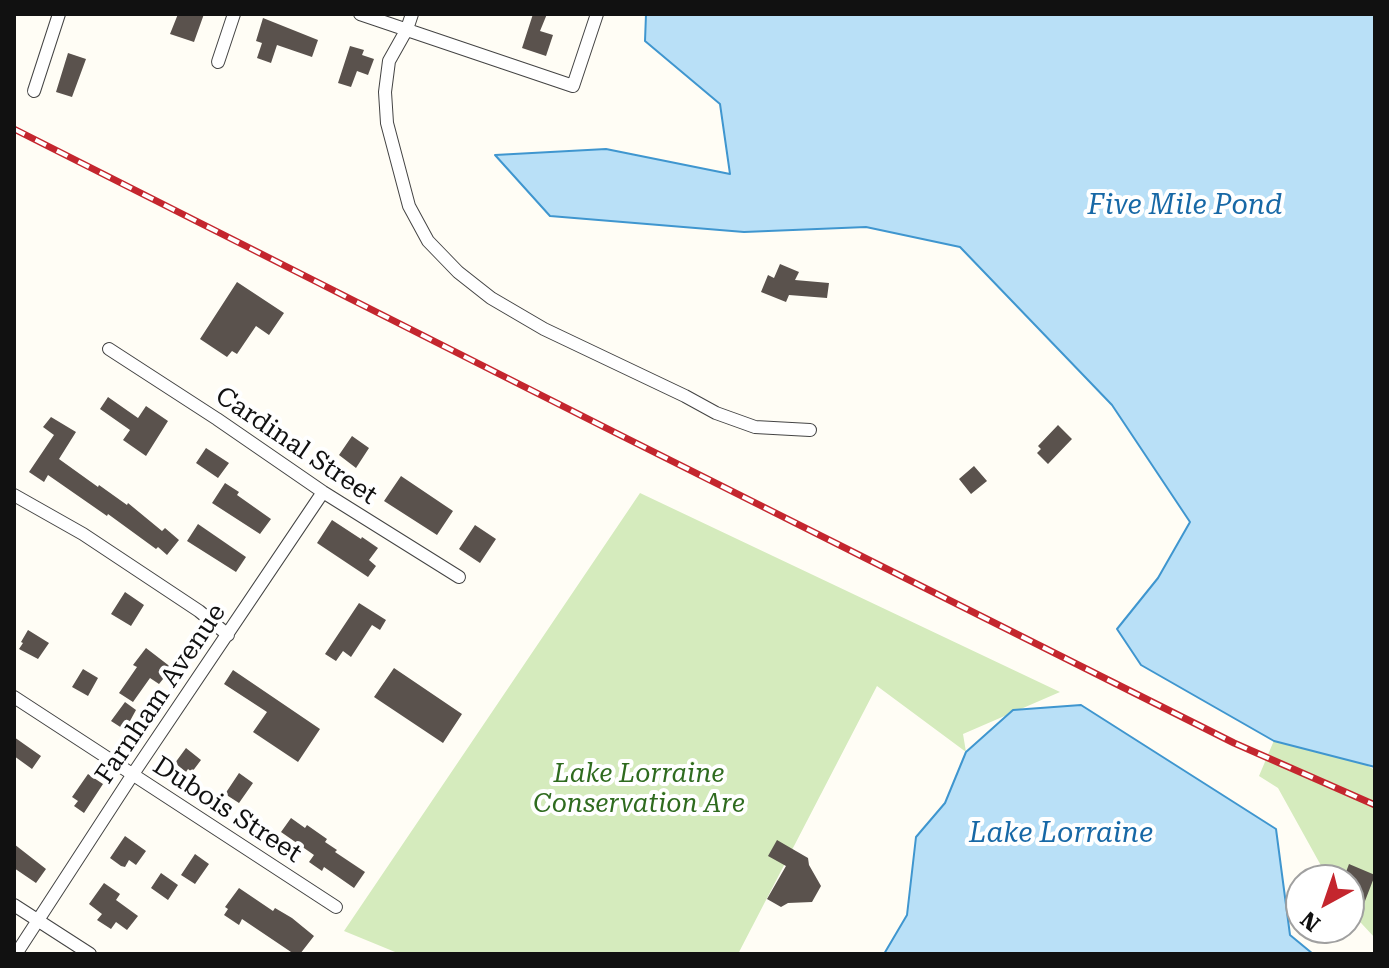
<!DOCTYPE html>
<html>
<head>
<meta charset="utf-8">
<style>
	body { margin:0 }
	#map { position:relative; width:1389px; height:968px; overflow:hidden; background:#fffdf5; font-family:"Roboto Serif",serif }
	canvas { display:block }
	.frame { position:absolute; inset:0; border:16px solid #111; pointer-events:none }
	.north { position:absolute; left:1285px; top:864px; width:80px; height:80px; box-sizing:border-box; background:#fff; border:2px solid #a0a0a0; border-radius:50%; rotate:220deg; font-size:22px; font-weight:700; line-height:32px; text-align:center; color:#111 }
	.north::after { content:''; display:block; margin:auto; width:28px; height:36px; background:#c4262e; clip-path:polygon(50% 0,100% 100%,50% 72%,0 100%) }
</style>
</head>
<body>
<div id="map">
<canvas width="1389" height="968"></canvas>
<div class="frame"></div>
<div class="north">N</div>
</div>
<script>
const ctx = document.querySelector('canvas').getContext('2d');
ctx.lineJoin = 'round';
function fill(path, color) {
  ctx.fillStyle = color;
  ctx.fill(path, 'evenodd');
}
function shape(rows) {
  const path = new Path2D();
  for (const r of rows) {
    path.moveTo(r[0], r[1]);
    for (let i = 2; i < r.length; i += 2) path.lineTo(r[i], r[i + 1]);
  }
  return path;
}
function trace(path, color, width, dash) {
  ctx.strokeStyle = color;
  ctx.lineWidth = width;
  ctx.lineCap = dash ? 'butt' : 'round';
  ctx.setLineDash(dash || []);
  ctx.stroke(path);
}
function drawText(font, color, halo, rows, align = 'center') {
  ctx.font = font + ' "Roboto Serif",serif';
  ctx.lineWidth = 8;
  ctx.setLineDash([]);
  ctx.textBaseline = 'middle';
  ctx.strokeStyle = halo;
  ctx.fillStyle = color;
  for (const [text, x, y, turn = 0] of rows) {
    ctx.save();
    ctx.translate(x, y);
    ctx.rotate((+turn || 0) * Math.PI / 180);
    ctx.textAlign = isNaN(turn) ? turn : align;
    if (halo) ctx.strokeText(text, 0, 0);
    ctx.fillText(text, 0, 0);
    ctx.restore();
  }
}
const green = shape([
	[640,493,1060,692,963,734,966,752,877,686,738,954,400,954,344,931],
	[1283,719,1375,770,1375,938,1349,910,1349,880,1329,880,1278,788,1259,776]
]);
const water = shape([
	[646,14,1375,14,1375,767,1274,741,1141,665,1117,629,1158,578,1190,522,1112,405,960,247,866,227,744,232,550,216,495,155,606,149,730,174,720,104,645,41,646,14],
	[1081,705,1276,829,1290,935,1313,954,884,954,907,915,916,837,945,803,966,752,1013,710,1081,705]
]);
const building = shape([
	[178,14,204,14,194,42,170,34],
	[533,14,547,14,540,31,553,35,546,56,522,48],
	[263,18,318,40,312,57,277,45,271,63,257,58,262,43,256,41],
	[350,46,364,50,362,55,374,59,368,75,357,71,351,87,338,83],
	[68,53,86,59,72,97,56,92],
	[780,264,799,272,795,280,829,283,827,298,789,295,786,302,761,292,768,275,774,278],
	[237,282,284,313,269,335,256,326,237,354,232,351,227,357,200,339],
	[108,397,138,418,146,406,168,421,146,456,123,440,130,430,100,409],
	[51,417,76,432,59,459,98,487,99,485,127,505,128,503,162,531,165,528,179,540,167,555,158,547,156,549,108,514,107,516,48,475,44,482,29,472,54,435,43,427],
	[1058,425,1072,439,1048,464,1037,453,1041,449,1038,446],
	[352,436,369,448,356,468,339,455],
	[206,448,229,463,218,478,196,463],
	[974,466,987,481,971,494,959,479],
	[401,476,453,511,437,535,384,501],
	[225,483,239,492,237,495,271,519,260,534,212,503],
	[332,520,361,539,362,537,378,548,369,560,376,566,368,577,317,543],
	[198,524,246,557,236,572,187,541],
	[475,525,496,539,480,563,459,549],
	[125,592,144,605,131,626,111,614],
	[359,603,386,620,380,630,372,625,351,657,343,651,336,661,325,654],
	[28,630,49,643,38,659,19,649,23,643,21,642],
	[146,648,172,668,159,684,150,678,133,702,119,693,137,667,133,665],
	[394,668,462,714,443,743,374,697],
	[83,669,98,678,88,696,72,687],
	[233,670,320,729,298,762,253,732,267,712,224,684],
	[125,702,136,710,125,730,111,721],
	[14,737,41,756,32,769,14,756],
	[186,748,201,760,192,772,188,769,186,772,175,763],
	[239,773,253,783,239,803,225,794],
	[88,774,103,784,84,813,74,806,78,801,72,797],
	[291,818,305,828,307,825,327,839,325,842,337,850,335,852,365,872,354,888,324,867,322,871,309,862,314,855,281,832],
	[125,836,146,851,136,865,129,860,125,867,121,866,110,858],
	[777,840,808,858,809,865,821,886,812,902,788,903,781,907,767,899,786,866,768,856],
	[14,844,46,869,36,883,14,868],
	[195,854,209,864,195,884,181,875],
	[1349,864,1375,875,1360,914,1349,910,1349,880,1343,880],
	[161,873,178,885,168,900,151,888],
	[104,883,120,894,116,900,138,916,127,930,116,922,111,929,97,920,102,914,89,904],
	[239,888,273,911,275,908,292,918,314,936,300,954,294,954,242,919,239,925,224,915,228,909,225,907]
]);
const street = shape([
	[360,14,573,86,597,14],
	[412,14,407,29,389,61,385,92,387,123,409,206,428,241,458,272,491,298,544,329,685,396,716,413,755,427,810,430],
	[218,62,234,14],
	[34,91,59,14],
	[109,349,217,419,323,492,459,577],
	[14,495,83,534,199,611,228,635],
	[14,697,336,907],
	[14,905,90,954],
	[16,954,133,774,323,492]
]);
const rail = shape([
	[14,129,616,433,1234,743,1375,805]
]);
const streetNames = [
	["Cardinal Street",296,446,34],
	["Farnham Avenue",161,694,-56],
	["Dubois Street",227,810,33]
];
const parkNames = [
	["Lake Lorraine",639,774],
	["Conservation Are",639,804]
];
const waterNames = [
	["Five Mile Pond",1185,206],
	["Lake Lorraine",1061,834]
];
fill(green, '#d5ebbd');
fill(water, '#b9e0f7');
trace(water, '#3f96cf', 2);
fill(building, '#5a524d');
trace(street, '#444', 14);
trace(street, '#fff', 12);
trace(rail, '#c4262e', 7);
trace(rail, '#fff', 4, [12]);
drawText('26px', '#111', '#fff', streetNames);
drawText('italic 26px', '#2f6b1f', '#fff', parkNames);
drawText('italic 28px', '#1768a6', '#fff', waterNames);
</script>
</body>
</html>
